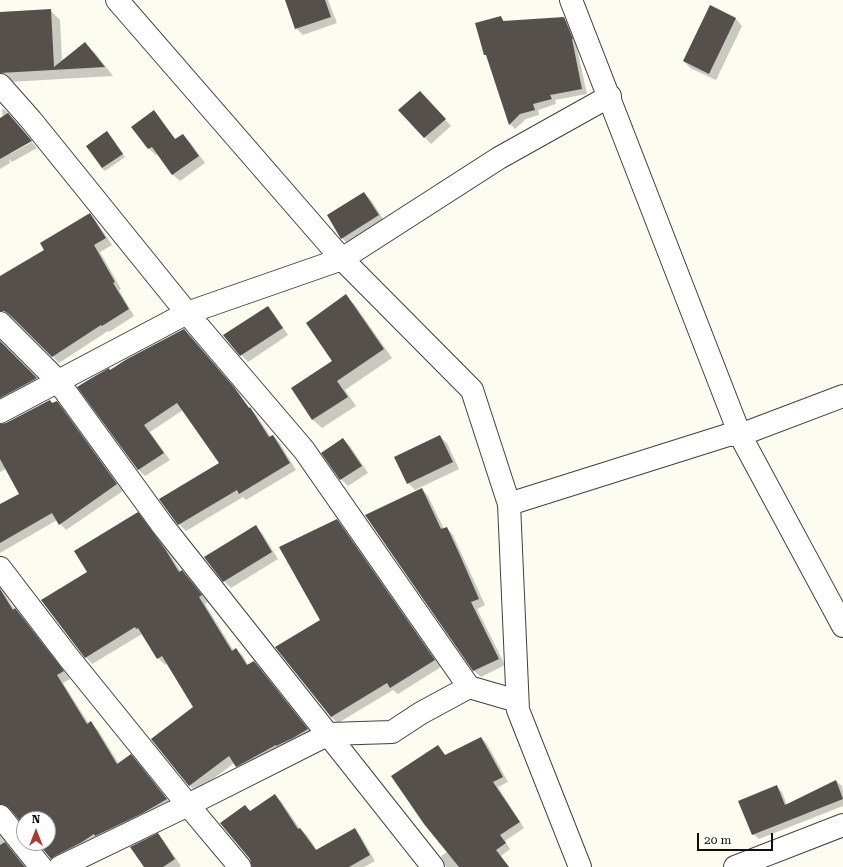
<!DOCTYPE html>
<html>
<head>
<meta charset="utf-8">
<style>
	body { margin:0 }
	#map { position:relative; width:843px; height:867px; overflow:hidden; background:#fdfcf0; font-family:"Roboto Serif",serif }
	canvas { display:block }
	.north { position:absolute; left:16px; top:811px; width:40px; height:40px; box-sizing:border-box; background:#fff; border:1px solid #9f9f9f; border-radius:50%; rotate:0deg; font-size:11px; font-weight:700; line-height:16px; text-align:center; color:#0e0e0e }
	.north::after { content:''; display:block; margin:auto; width:14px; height:18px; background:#af3835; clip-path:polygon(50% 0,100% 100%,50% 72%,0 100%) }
	.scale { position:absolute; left:697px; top:833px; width:76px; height:18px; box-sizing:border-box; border:2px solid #0e0e0e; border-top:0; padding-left:5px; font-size:12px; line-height:14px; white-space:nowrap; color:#0e0e0e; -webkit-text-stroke:3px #fff; paint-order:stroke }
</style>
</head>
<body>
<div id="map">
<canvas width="843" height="867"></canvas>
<div class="north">N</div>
<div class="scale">20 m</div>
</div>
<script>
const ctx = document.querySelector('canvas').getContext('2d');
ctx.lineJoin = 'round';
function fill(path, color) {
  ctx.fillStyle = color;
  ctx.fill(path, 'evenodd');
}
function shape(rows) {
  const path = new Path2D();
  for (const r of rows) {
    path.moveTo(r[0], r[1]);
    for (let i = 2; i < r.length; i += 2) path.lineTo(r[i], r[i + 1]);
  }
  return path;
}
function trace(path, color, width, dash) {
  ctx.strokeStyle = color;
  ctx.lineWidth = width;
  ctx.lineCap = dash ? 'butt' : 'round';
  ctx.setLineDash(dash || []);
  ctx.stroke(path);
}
const shadow = shape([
	[286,0,328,0,337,23,303,35,296,28],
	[710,6,736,19,742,26,716,80,690,68,684,61],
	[50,10,60,20,62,61,85,43,95,53,113,76,9,82,0,72,0,13],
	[501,17,505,22,564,18,569,23,576,44,587,94,555,100,556,104,538,110,539,115,526,119,515,129,510,124,488,57,485,54],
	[427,99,451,126,431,144,400,110],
	[2,108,8,113,10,154,32,142,37,148,12,162,9,159,10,163,0,169,0,147,6,156],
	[153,112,176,140,183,135,190,142,205,163,180,181,173,175,158,154,156,155,149,149,133,127],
	[110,136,125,157,105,171,102,168],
	[364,193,371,200,385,222,349,245,342,238],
	[90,214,96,221,112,245,100,252,121,289,119,290,134,316,109,332,108,331,59,363,17,321,10,317,3,310,0,305,0,277,45,250],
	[346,296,355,305,392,358,345,390,356,406,322,428,313,420,292,388,334,361],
	[268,307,274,314,288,335,248,362,224,336],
	[191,337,240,395,250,409,256,415,271,437,273,436,279,442,296,470,246,500,243,497,186,531,179,524,160,500,220,463,183,410,150,432,170,460,145,476,139,470,79,387,110,371],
	[0,342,43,385,0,408],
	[50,401,53,404,56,402,63,408,123,491,66,530,57,520,0,553,0,506,90,454,76,430,0,472,0,425,6,424],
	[440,437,447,443,459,469,415,490,408,483],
	[343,439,350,446,368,473,348,486,341,479,322,453],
	[422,489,428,496,444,529,447,528,453,535,485,605,477,609,505,665,481,677,474,671,366,516],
	[137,514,144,520,172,557,181,572,189,578,208,602,205,604,234,651,236,649,243,656,248,665,253,662,260,668,314,736,243,773,234,763,196,792,189,785,194,707,167,663,165,665,158,658,142,634,92,664,86,657,88,573],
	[336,520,343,527,441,667,398,694,393,690,338,723,331,717,321,621],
	[255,526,262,533,278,559,231,588,224,581],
	[0,588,15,610,22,617,70,679,63,683,89,724,91,723,98,730,119,764,138,762,173,806,58,865,39,843,48,843,48,819,24,819,24,824,12,811,6,810,0,813],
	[481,738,487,744,508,782,498,787,524,828,505,841,510,849,501,856,509,867,446,867,441,856,491,824,438,746,446,756],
	[836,781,842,786,843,791,843,806,759,839,753,834,776,786,782,792,787,805],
	[275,796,281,801,300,829,306,834,317,850,355,830,360,835,375,861,364,867,253,867,251,812],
	[158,835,164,841,181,866,179,867,145,867],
	[0,836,25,867,0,867]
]);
const building = shape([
	[285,0,325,0,331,17,295,29],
	[710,5,736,18,709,74,683,61],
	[51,9,54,67,85,42,105,67,0,73,0,12],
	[501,16,503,21,564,17,573,39,572,39,582,89,550,95,552,99,533,104,535,110,520,114,509,125,486,55,484,55,475,23],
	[420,91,446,119,424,138,398,110],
	[154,110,175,139,183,134,199,156,172,175,152,147,148,149,131,127],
	[8,113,32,141,0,159,0,118],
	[107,131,123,154,102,168,86,146],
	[364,192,379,215,341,239,327,215],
	[90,213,106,238,94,245,115,282,113,283,129,309,102,326,101,325,52,357,9,314,4,311,0,311,0,276,44,250,40,243],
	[346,294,384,349,337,381,348,397,312,420,291,388,332,361,306,323],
	[268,306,283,328,240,356,223,335],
	[184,329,234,387,249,408,250,407,269,437,273,435,290,463,239,494,237,490,178,525,159,499,219,463,177,403,144,425,164,453,138,470,77,387,90,379,109,368,110,370,127,359],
	[0,341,37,378,0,398],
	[50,400,52,403,57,401,117,484,59,525,52,513,0,543,0,504,19,494,0,459,0,424,6,423],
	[440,435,453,462,407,484,394,457],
	[343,438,362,466,340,480,321,453],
	[422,488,441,529,447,527,459,553,479,599,471,602,499,659,473,671,365,515],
	[138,512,165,549,179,572,182,570,202,595,199,597,232,651,236,648,247,665,254,661,308,729,293,738,276,746,276,745,236,767,229,756,189,786,151,739,193,707,162,656,157,659,138,628,136,629,135,627,85,658,41,600,87,572,74,551],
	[337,519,435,660,390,688,387,683,331,717,275,647,320,620,279,547],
	[256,525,272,552,223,582,204,557],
	[0,589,13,610,15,608,64,671,57,675,87,724,91,721,117,764,131,754,167,799,143,813,95,836,94,834,82,842,55,856,51,859,38,843,48,843,48,819,24,819,24,826,9,808,5,805,0,804],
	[481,737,503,777,493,782,520,822,500,835,506,843,496,850,509,867,459,867,424,824,391,776,438,745,445,755],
	[836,780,843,799,752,835,738,801,777,785,785,805],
	[275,794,298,829,300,828,316,850,355,828,370,855,349,867,252,867,250,859,220,823,245,805,250,811],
	[158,833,175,859,163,867,144,867,130,847],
	[5,842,25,867,0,867,0,845]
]);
const minor = shape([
	[117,0,342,259,472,390,509,504,518,710,580,867],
	[0,85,31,120,187,313,0,412],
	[0,323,57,380,163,526,433,867],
	[843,396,740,435,843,626],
	[509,504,728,435,740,435,571,0],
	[0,568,69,658,188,805,240,867],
	[469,687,304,450,187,313,342,259,499,158,610,96],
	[0,816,41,867],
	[60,867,188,805,329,734,392,732,421,713,469,687,517,701],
	[735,867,843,825]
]);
fill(shadow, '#0003');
fill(building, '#55504b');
trace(minor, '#414141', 24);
trace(minor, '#fff', 22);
</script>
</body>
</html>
